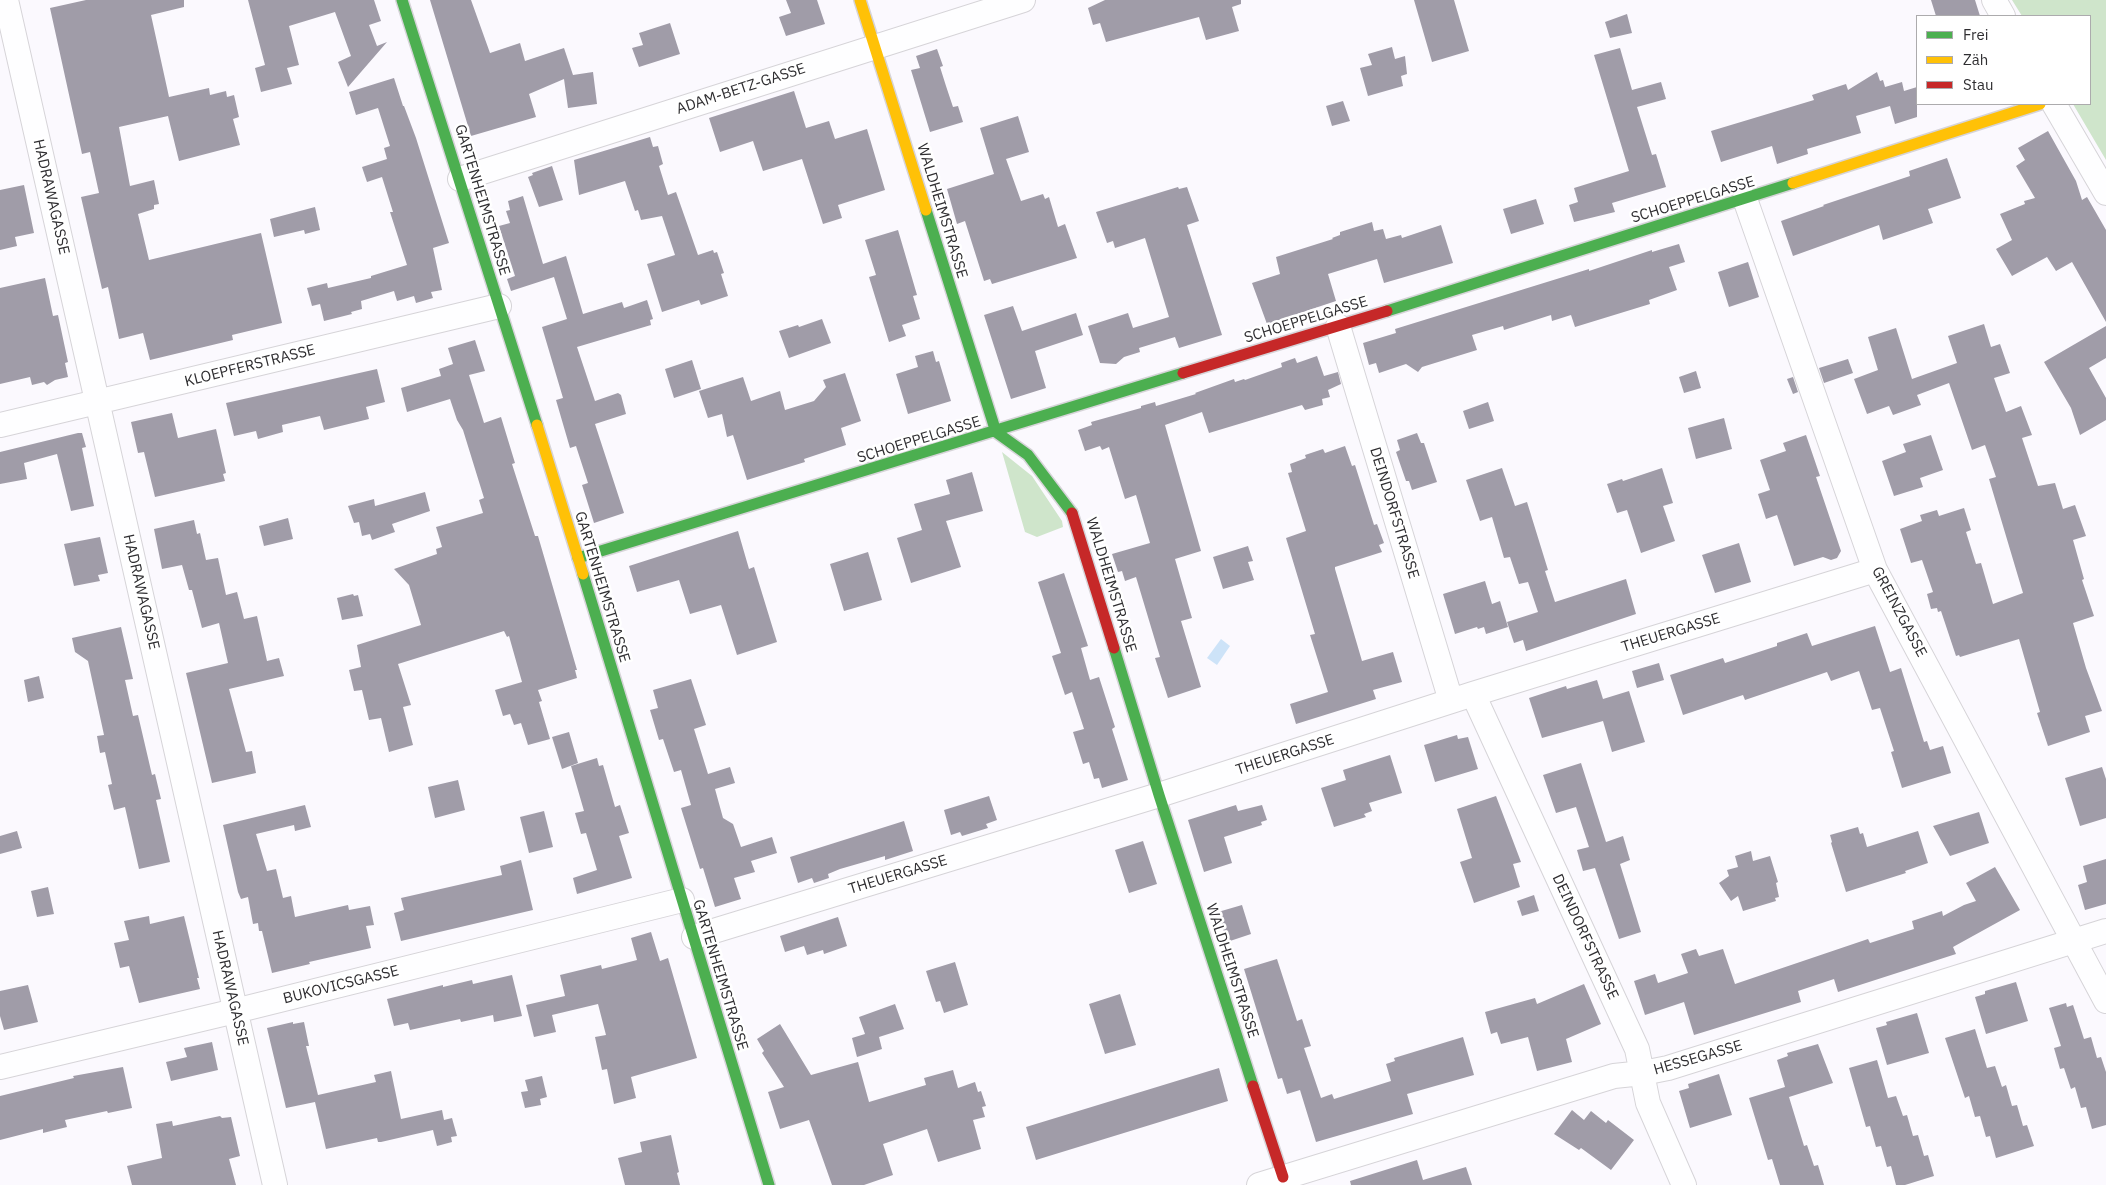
<!DOCTYPE html>
<html>
<head>
<meta charset="utf-8">
<style>
	body { margin:0 }
	#map { position:relative; width:2106px; height:1185px; overflow:hidden; background:#fbf9fe; font-family:"IBM Plex Sans",sans-serif }
	canvas { display:block }
	.legend { position:absolute; left:1916px; top:15px; width:175px; height:90px; box-sizing:border-box; background:#fff; border:1px solid #acabad; margin:0; padding:6px 9px; list-style:none; font-size:15px; color:#2f2e31 }
	.legend li { display:flex; align-items:center; gap:10px; height:25px }
	.legend b { width:25px; border:1px solid #acabad }
</style>
</head>
<body>
<div id="map">
<canvas width="2106" height="1185"></canvas>
<ul class="legend">
<li><b style="height:6px;background:#4caf50"></b>Frei</li>
<li><b style="height:6px;background:#ffc107"></b>Zäh</li>
<li><b style="height:6px;background:#c62828"></b>Stau</li>
</ul>
</div>
<script>
const ctx = document.querySelector('canvas').getContext('2d');
ctx.lineJoin = 'round';
function fill(path, color) {
  ctx.fillStyle = color;
  ctx.fill(path, 'evenodd');
}
function shape(rows) {
  const path = new Path2D();
  for (const r of rows) {
    path.moveTo(r[0], r[1]);
    for (let i = 2; i < r.length; i += 2) path.lineTo(r[i], r[i + 1]);
  }
  return path;
}
function trace(path, color, width, dash) {
  ctx.strokeStyle = color;
  ctx.lineWidth = width;
  ctx.lineCap = dash ? 'butt' : 'round';
  ctx.setLineDash(dash || []);
  ctx.stroke(path);
}
function drawText(font, color, halo, rows, align = 'center') {
  ctx.font = font + ' "IBM Plex Sans",sans-serif';
  ctx.lineWidth = 5;
  ctx.setLineDash([]);
  ctx.textBaseline = 'middle';
  ctx.strokeStyle = halo;
  ctx.fillStyle = color;
  for (const [text, x, y, turn = 0] of rows) {
    ctx.save();
    ctx.translate(x, y);
    ctx.rotate((+turn || 0) * Math.PI / 180);
    ctx.textAlign = isNaN(turn) ? turn : align;
    if (halo) ctx.strokeText(text, 0, 0);
    ctx.fillText(text, 0, 0);
    ctx.restore();
  }
}
const green = shape([
	[2012,0,2106,0,2106,160,2073,104,2090,104,2090,16,2022,16],
	[1002,452,1032,476,1062,521,1063,527,1037,537,1025,532]
]);
const water = shape([
	[1221,639,1230,646,1217,665,1207,658]
]);
const building = shape([
	[86,0,184,0,184,7,151,15,169,97,209,88,210,95,226,91,227,97,234,95,239,117,233,119,240,145,179,161,168,116,119,127,130,186,154,180,159,204,154,205,154,209,138,214,149,260,261,233,282,323,232,335,233,340,150,360,143,333,119,339,108,287,102,289,81,197,99,193,90,152,82,154,50,8],
	[248,0,374,0,381,21,369,25,377,46,387,42,348,87,338,62,351,56,335,12,289,26,299,65,287,68,292,84,261,92,255,68,265,65],
	[430,0,471,0,490,53,520,43,525,61,564,48,573,75,593,72,597,104,568,108,564,79,529,94,536,117,471,136],
	[786,0,817,0,825,24,786,36,779,17,791,13],
	[1105,0,1241,0,1241,4,1232,7,1239,31,1206,40,1199,17,1106,42,1100,23,1093,25,1088,8],
	[1414,0,1454,0,1469,51,1432,62],
	[1931,0,1975,0,1980,16,1936,16],
	[1627,14,1632,33,1610,38,1605,22],
	[670,23,680,54,639,67,632,48,643,45,639,33],
	[1392,47,1395,59,1405,56,1407,74,1401,76,1403,86,1368,96,1360,68,1372,65,1368,54],
	[1620,48,1632,90,1661,82,1666,99,1637,107,1652,155,1656,154,1666,187,1612,203,1615,212,1574,222,1569,205,1578,202,1574,188,1629,171,1594,55],
	[937,49,943,66,940,67,946,86,953,107,958,106,963,122,930,132,911,70,920,68,916,56],
	[1877,72,1880,81,1883,80,1885,87,1902,82,1904,91,1917,87,1917,117,1895,124,1890,106,1856,116,1861,133,1807,149,1808,154,1777,164,1772,146,1721,162,1711,131,1814,100,1812,95,1846,84,1848,90],
	[394,78,403,106,404,106,416,138,449,243,433,248,442,290,431,292,433,298,416,303,414,296,397,301,394,291,361,301,362,309,351,312,352,314,324,321,320,304,312,306,307,288,327,283,328,288,371,278,371,276,407,265,390,212,393,212,382,177,367,182,362,167,387,159,384,148,390,146,378,108,356,115,349,92],
	[794,91,806,128,829,121,835,139,867,129,885,190,838,205,842,218,823,224,802,159,763,171,753,141,720,152,709,118],
	[1343,101,1350,121,1332,126,1326,106],
	[1018,116,1029,152,1006,159,1021,201,1043,194,1045,199,1049,197,1058,227,1065,224,1077,258,992,284,990,279,984,281,965,221,957,224,947,189,994,174,980,128],
	[2048,131,2076,181,2082,200,2087,197,2106,230,2106,322,2072,262,2056,271,2047,257,2012,276,1996,249,2012,240,2000,214,2025,204,2024,201,2035,198,2016,166,2025,160,2018,148],
	[650,137,653,147,658,146,663,164,659,166,668,195,676,192,698,255,713,250,714,253,717,252,724,273,721,274,728,296,701,305,699,300,662,312,647,264,675,255,662,216,641,220,638,210,635,211,625,181,579,195,574,160],
	[1947,158,1961,198,1928,209,1933,223,1883,240,1879,225,1793,256,1781,221,1824,206,1823,205,1910,176,1909,171],
	[552,166,563,200,539,207,528,177,533,175,532,173],
	[24,185,34,233,15,237,17,246,0,250,0,190],
	[1178,187,1179,189,1187,187,1199,221,1187,225,1222,335,1179,348,1175,337,1139,348,1140,352,1124,357,1116,364,1100,363,1088,326,1128,313,1133,328,1169,317,1145,238,1115,248,1113,241,1107,243,1096,212],
	[523,196,543,264,566,256,583,314,622,302,624,308,647,300,653,319,650,320,651,325,577,347,595,401,618,393,621,395,626,414,595,424,624,513,594,523,582,485,588,483,576,446,570,448,556,400,563,398,542,327,567,319,554,277,511,291,507,279,515,276,499,226,510,223,506,211,510,210,508,201],
	[1536,199,1544,224,1511,234,1503,209],
	[315,207,320,230,305,234,304,230,274,237,270,219],
	[1372,222,1374,231,1383,229,1386,239,1401,235,1402,238,1441,225,1453,263,1384,283,1377,259,1328,274,1336,301,1267,324,1252,283,1280,274,1276,257,1333,239,1332,238,1340,235,1340,232],
	[898,230,917,295,913,296,920,319,902,325,906,336,889,342,869,277,876,275,865,240],
	[1679,244,1685,262,1669,267,1677,290,1649,300,1650,304,1575,327,1571,315,1552,321,1551,315,1504,330,1503,326,1472,335,1477,350,1422,367,1418,372,1406,364,1379,373,1376,363,1369,365,1363,343,1396,333,1395,329,1589,269,1589,271,1652,250,1652,252],
	[1748,262,1759,297,1729,307,1718,272],
	[45,278,53,316,58,315,68,362,65,363,68,377,55,380,47,385,44,382,32,385,30,377,0,384,0,288],
	[1013,306,1022,331,1076,313,1083,335,1035,351,1046,388,1011,399,984,315],
	[822,319,831,343,789,358,779,331,798,325,799,327],
	[1984,324,1991,347,2000,344,2010,373,1994,378,2006,412,2021,406,2032,435,2022,438,2038,486,2055,483,2063,509,2075,505,2086,536,2073,540,2084,579,2082,580,2094,616,2073,623,2086,668,2102,711,2085,716,2090,732,2048,746,2037,713,2040,712,2019,639,1960,657,1959,655,1956,656,1941,611,1938,612,1937,608,1931,609,1927,594,1933,592,1922,560,1911,563,1900,529,1922,521,1920,515,1937,510,1939,516,1964,508,1971,530,1966,532,1976,564,1981,563,1993,604,2023,593,1989,479,1996,477,1985,445,1972,450,1949,383,1917,395,1921,405,1893,415,1889,406,1867,414,1854,379,1878,370,1868,337,1896,328,1912,379,1957,363,1948,336],
	[2106,326,2106,358,2089,368,2106,398,2106,420,2080,435,2071,408,2044,362],
	[475,340,485,371,469,375,484,423,501,417,515,463,512,464,535,536,538,536,545,560,577,670,575,670,577,678,538,690,542,701,539,702,550,739,528,745,521,723,514,725,510,714,503,716,495,690,522,682,509,636,507,637,504,631,398,664,411,705,403,707,413,745,389,752,381,718,369,720,362,690,354,691,349,670,361,667,357,645,421,625,409,585,394,569,437,554,436,549,442,547,436,527,483,513,479,500,484,498,463,430,457,420,450,399,407,412,401,388,441,376,439,369,453,364,448,348],
	[933,351,936,362,939,361,951,401,908,414,896,374,918,367,915,356],
	[1317,356,1324,376,1338,372,1341,384,1328,390,1330,397,1322,399,1323,405,1305,410,1302,405,1209,433,1202,412,1165,425,1201,551,1175,559,1192,618,1181,621,1201,687,1168,698,1155,658,1160,657,1136,577,1125,581,1122,571,1118,572,1112,554,1150,543,1136,495,1125,499,1109,447,1102,450,1100,446,1085,451,1078,430,1092,425,1091,422,1141,408,1141,406,1155,402,1156,406,1196,394,1195,393,1234,379,1235,382,1244,379,1245,380,1282,367,1281,363,1295,358,1297,363],
	[1848,359,1853,373,1824,383,1819,368],
	[692,360,701,389,674,398,665,369],
	[377,369,385,402,366,407,369,419,324,430,320,416,282,425,283,432,258,439,256,431,234,436,226,403],
	[1696,371,1701,388,1684,393,1679,377],
	[845,373,861,421,841,428,846,445,804,459,805,462,747,480,733,435,727,437,722,414,708,418,699,391,743,377,751,401,780,391,785,410,814,401,826,387,823,380],
	[1793,377,1798,392,1793,394,1787,379],
	[1488,402,1494,421,1469,429,1463,411],
	[172,413,178,438,216,429,226,473,223,474,225,481,155,497,144,452,138,453,131,422],
	[1724,418,1732,449,1696,459,1688,428],
	[78,433,82,433,86,447,82,448,94,506,71,511,57,454,24,463,27,479,0,484,0,452],
	[1417,433,1421,443,1424,443,1437,482,1412,490,1409,481,1406,481,1396,452,1400,450,1397,440],
	[1806,435,1820,476,1816,477,1841,551,1837,558,1831,560,1823,557,1794,566,1777,515,1766,519,1758,494,1770,490,1760,460,1786,451,1783,443],
	[1931,435,1943,470,1920,478,1923,487,1894,496,1882,461,1906,452,1903,444],
	[1345,446,1352,466,1355,465,1374,525,1377,524,1384,543,1379,545,1382,552,1335,567,1335,569,1362,661,1393,652,1402,682,1373,690,1376,699,1296,724,1290,704,1328,692,1310,635,1315,634,1286,538,1306,531,1288,473,1292,472,1290,464,1306,458,1305,455,1323,449,1325,453],
	[1502,468,1515,506,1527,502,1548,570,1545,571,1555,602,1626,579,1636,614,1526,651,1523,640,1514,643,1507,622,1538,612,1528,582,1519,584,1510,557,1504,558,1492,517,1480,521,1466,480],
	[1662,468,1673,503,1663,506,1675,541,1641,553,1627,510,1617,513,1607,484,1622,479,1623,481],
	[972,472,983,511,946,521,961,567,911,583,897,538,922,530,914,504,950,494,946,480],
	[425,492,430,511,392,524,395,532,372,540,370,534,362,536,359,522,354,523,348,506,374,499,375,506],
	[288,518,293,539,264,546,259,526],
	[194,520,197,534,200,533,206,560,218,558,226,595,237,592,244,619,257,616,267,661,279,658,284,676,229,689,246,752,252,751,256,773,212,783,186,673,228,663,219,623,202,628,192,590,189,590,182,565,162,569,154,529],
	[738,531,749,569,754,567,777,642,737,655,721,605,690,614,679,580,637,592,629,566],
	[100,537,108,573,98,575,100,581,74,586,64,544],
	[1739,543,1751,582,1715,593,1702,555],
	[1248,546,1253,561,1248,562,1254,580,1223,589,1213,557],
	[868,552,882,600,844,611,830,564],
	[1064,573,1088,646,1081,648,1090,680,1099,677,1115,727,1112,729,1128,780,1102,788,1099,778,1094,779,1089,762,1083,764,1073,732,1084,729,1072,692,1065,695,1052,656,1061,653,1038,582],
	[1485,581,1492,604,1500,601,1508,627,1486,634,1484,627,1478,629,1477,627,1455,634,1443,594],
	[353,594,354,596,358,595,363,616,342,620,337,598],
	[1875,626,1890,672,1901,668,1924,742,1927,741,1930,750,1943,746,1951,773,1902,788,1891,752,1894,751,1880,708,1872,710,1859,671,1831,681,1827,672,1745,700,1743,695,1683,715,1670,675,1723,658,1725,663,1777,646,1777,643,1807,633,1812,646],
	[121,627,133,679,125,680,133,716,138,715,152,775,155,774,161,799,156,800,170,862,139,869,125,807,114,810,108,785,112,784,105,752,100,753,97,736,104,735,88,661,75,652,72,638],
	[1659,663,1664,680,1637,688,1632,671],
	[39,676,44,698,28,702,24,680],
	[691,679,706,725,694,729,708,774,730,767,735,783,715,789,723,818,733,824,741,847,772,837,777,853,751,861,755,872,734,878,741,899,715,907,703,868,700,869,681,808,691,805,681,770,674,772,663,739,659,740,650,710,658,708,653,690],
	[1597,680,1603,699,1629,691,1645,742,1612,752,1603,721,1542,738,1529,698,1566,686,1567,689],
	[569,732,578,763,562,769,552,737],
	[1457,735,1458,739,1468,737,1478,769,1435,782,1424,745],
	[1390,755,1402,793,1369,803,1372,811,1364,814,1366,817,1334,827,1321,788,1346,780,1343,770],
	[597,758,599,766,603,765,615,807,620,805,629,833,619,836,632,878,577,894,573,878,597,870,586,833,581,834,575,813,584,811,571,766],
	[1581,763,1606,842,1623,836,1630,860,1620,864,1641,932,1619,939,1595,868,1583,871,1577,850,1589,847,1576,807,1556,813,1543,775],
	[2102,767,2106,779,2106,818,2080,826,2065,778],
	[458,780,465,810,435,818,428,787],
	[989,796,997,820,986,824,988,828,962,836,960,832,951,835,944,810],
	[1496,796,1521,862,1513,864,1520,887,1474,903,1460,862,1472,858,1457,809],
	[305,805,311,827,295,831,294,825,256,834,267,871,276,869,283,898,291,896,295,917,348,905,349,910,370,906,374,925,366,926,371,948,309,962,310,964,272,973,262,931,259,931,258,923,253,924,248,897,241,899,238,892,223,825],
	[1236,805,1238,811,1262,805,1267,820,1261,822,1262,825,1224,837,1232,863,1204,872,1188,820],
	[544,811,553,847,529,853,520,817],
	[1979,812,1989,843,1950,856,1933,826],
	[904,821,913,851,885,860,885,856,840,869,828,874,829,878,814,883,812,878,798,883,790,857],
	[1858,827,1860,834,1863,833,1867,847,1918,831,1928,863,1905,871,1906,873,1846,892,1831,843,1832,842,1830,835],
	[17,831,22,848,0,854,0,836],
	[1143,841,1157,884,1129,893,1115,850],
	[1751,851,1753,861,1770,856,1778,882,1776,883,1779,897,1775,898,1776,901,1743,911,1738,896,1731,901,1719,883,1729,876,1727,870,1738,867,1735,856],
	[2106,859,2106,904,2085,910,2078,885,2087,882,2083,866],
	[521,860,533,910,401,941,394,913,404,910,401,898,502,875,500,866],
	[1995,867,2020,910,1953,947,1956,954,1838,992,1834,979,1798,991,1801,1002,1694,1035,1684,1002,1645,1015,1634,981,1655,974,1658,983,1688,973,1681,954,1696,949,1699,956,1723,949,1735,984,1868,939,1870,943,1914,929,1912,921,1942,911,1943,916,1964,905,1976,901,1966,883],
	[48,887,54,914,37,917,31,891],
	[1534,895,1539,911,1522,916,1517,901],
	[1242,905,1251,934,1227,942,1218,912],
	[149,916,150,924,184,916,199,978,197,978,200,989,139,1003,129,966,120,968,114,943,129,940,124,921],
	[838,917,847,946,824,954,823,950,807,955,804,946,785,952,780,936],
	[651,932,660,961,668,958,697,1058,631,1077,636,1098,614,1104,607,1069,602,1070,595,1037,606,1035,598,1004,552,1015,556,1032,534,1037,526,1005,565,996,560,975,601,965,602,969,637,960,631,938],
	[1277,959,1297,1021,1302,1019,1311,1046,1304,1048,1321,1098,1332,1094,1334,1099,1391,1081,1386,1064,1395,1061,1394,1058,1463,1037,1474,1075,1407,1094,1413,1114,1316,1142,1300,1090,1287,1094,1282,1078,1278,1079,1244,969],
	[955,962,968,1005,944,1013,940,1001,936,1002,926,971],
	[512,975,522,1016,494,1022,493,1015,461,1022,460,1019,410,1030,408,1023,394,1026,387,999,443,985,443,987,472,980,473,984],
	[2016,982,2028,1021,1986,1034,1975,997,1985,994,1985,991],
	[1584,984,1601,1024,1566,1039,1572,1062,1537,1071,1528,1037,1501,1044,1497,1032,1491,1034,1485,1012,1535,998,1537,1004],
	[28,985,38,1022,4,1030,0,1016,0,991],
	[1120,994,1136,1045,1105,1054,1089,1004],
	[2066,1003,2067,1007,2073,1005,2084,1039,2091,1037,2097,1058,2101,1057,2106,1072,2106,1125,2092,1129,2086,1107,2081,1108,2075,1087,2071,1089,2064,1068,2060,1069,2054,1048,2061,1046,2049,1008],
	[895,1004,904,1029,879,1037,882,1049,857,1057,852,1038,865,1034,859,1017],
	[1917,1013,1929,1053,1887,1065,1876,1028,1887,1025,1886,1022],
	[293,1022,293,1024,304,1022,309,1046,306,1046,318,1095,376,1082,374,1075,391,1071,401,1119,442,1110,444,1120,452,1118,457,1136,451,1137,452,1142,437,1146,433,1130,381,1142,378,1142,377,1138,326,1149,315,1102,286,1108,267,1028],
	[780,1024,811,1075,858,1062,869,1102,926,1085,924,1078,953,1070,958,1088,975,1082,978,1092,981,1091,986,1106,982,1107,985,1117,973,1120,981,1149,938,1162,927,1129,883,1144,893,1175,864,1185,832,1185,809,1120,780,1129,768,1092,784,1087,762,1053,764,1051,757,1039],
	[1975,1029,1987,1068,1995,1066,2002,1087,2006,1085,2012,1106,2017,1105,2023,1126,2027,1125,2034,1146,1996,1158,1990,1136,1986,1137,1980,1116,1975,1117,1969,1096,1965,1098,1945,1038],
	[212,1042,218,1070,171,1081,166,1062,187,1057,184,1048],
	[1818,1044,1833,1083,1789,1097,1804,1146,1807,1145,1814,1166,1818,1165,1824,1185,1780,1185,1772,1159,1768,1160,1749,1098,1785,1087,1777,1060,1788,1056,1787,1053],
	[1877,1060,1888,1098,1896,1096,1903,1116,1907,1115,1913,1136,1918,1135,1924,1156,1928,1155,1934,1176,1905,1185,1896,1185,1891,1166,1887,1167,1881,1146,1876,1147,1870,1126,1866,1127,1849,1068],
	[123,1067,132,1108,108,1113,107,1111,65,1120,67,1127,43,1133,43,1129,0,1140,0,1096,74,1078,73,1076],
	[1219,1068,1228,1101,1036,1160,1026,1127],
	[1719,1074,1732,1115,1690,1128,1679,1091,1689,1088,1688,1084],
	[542,1076,547,1097,540,1099,541,1105,525,1108,521,1092,528,1091,525,1080],
	[1572,1110,1584,1120,1591,1111,1606,1123,1608,1120,1634,1140,1611,1170,1581,1148,1579,1150,1554,1134],
	[220,1116,222,1118,231,1117,240,1156,229,1159,236,1185,132,1185,127,1166,162,1158,156,1124,172,1121,173,1126],
	[671,1135,679,1172,677,1173,680,1185,625,1185,618,1158,642,1152,640,1142],
	[1417,1160,1423,1180,1466,1167,1472,1185,1351,1185,1350,1181]
]);
const street = shape([
	[6,0,275,1185],
	[1994,0,2003,16],
	[2054,104,2106,193],
	[460,179,1023,0],
	[1745,199,1875,570,2106,1001],
	[1338,326,1451,701],
	[0,425,499,306],
	[1473,694,1637,1049,1648,1103,1684,1185],
	[694,937,1159,795,1473,694,1875,570],
	[0,1067,235,1011,682,900],
	[1259,1185,1614,1076,1643,1073,1668,1068,2106,931]
]);
const fast = shape([
	[402,0,537,425],
	[926,210,996,432,1028,455,1072,513],
	[1387,311,1793,183],
	[578,558,1183,373],
	[583,574,769,1185],
	[1114,648,1159,795,1253,1086]
]);
const slow = shape([
	[860,0,926,210],
	[1793,183,2040,104],
	[537,425,583,574]
]);
const jam = shape([
	[1183,373,1387,311],
	[1072,513,1114,648],
	[1253,1086,1283,1177]
]);
const streetNames = [
	["ADAM-BETZ-GASSE",741,89,-18],
	["HADRAWAGASSE",51,197,77],
	["GARTENHEIMSTRASSE",482,200,73],
	["SCHOEPPELGASSE",1693,200,-17],
	["WALDHEIMSTRASSE",942,211,73],
	["SCHOEPPELGASSE",1306,320,-17],
	["KLOEPFERSTRASSE",250,366,-14],
	["SCHOEPPELGASSE",919,440,-17],
	["DEINDORFSTRASSE",1394,513,73],
	["WALDHEIMSTRASSE",1111,585,73],
	["GARTENHEIMSTRASSE",602,587,73],
	["HADRAWAGASSE",141,592,77],
	["GREINZGASSE",1899,612,62],
	["THEUERGASSE",1671,633,-17],
	["THEUERGASSE",1285,755,-18],
	["THEUERGASSE",898,875,-17],
	["DEINDORFSTRASSE",1585,937,65],
	["WALDHEIMSTRASSE",1232,971,72],
	["GARTENHEIMSTRASSE",720,975,73],
	["BUKOVICSGASSE",341,985,-14],
	["HADRAWAGASSE",230,988,77],
	["HESSEGASSE",1698,1058,-16]
];
fill(green, '#cfe5cb');
fill(water, '#cde3f8');
fill(building, '#a09ca8');
trace(street, '#d6d4d8', 26);
trace(fast, '#d6d4d8', 14);
trace(slow, '#d6d4d8', 14);
trace(jam, '#d6d4d8', 14);
trace(street, '#fefeff', 24);
trace(fast, '#4caf50', 11);
trace(slow, '#ffc107', 11);
trace(jam, '#c62828', 11);
drawText('15px', '#2f2e31', '#fff', streetNames);
</script>
</body>
</html>
